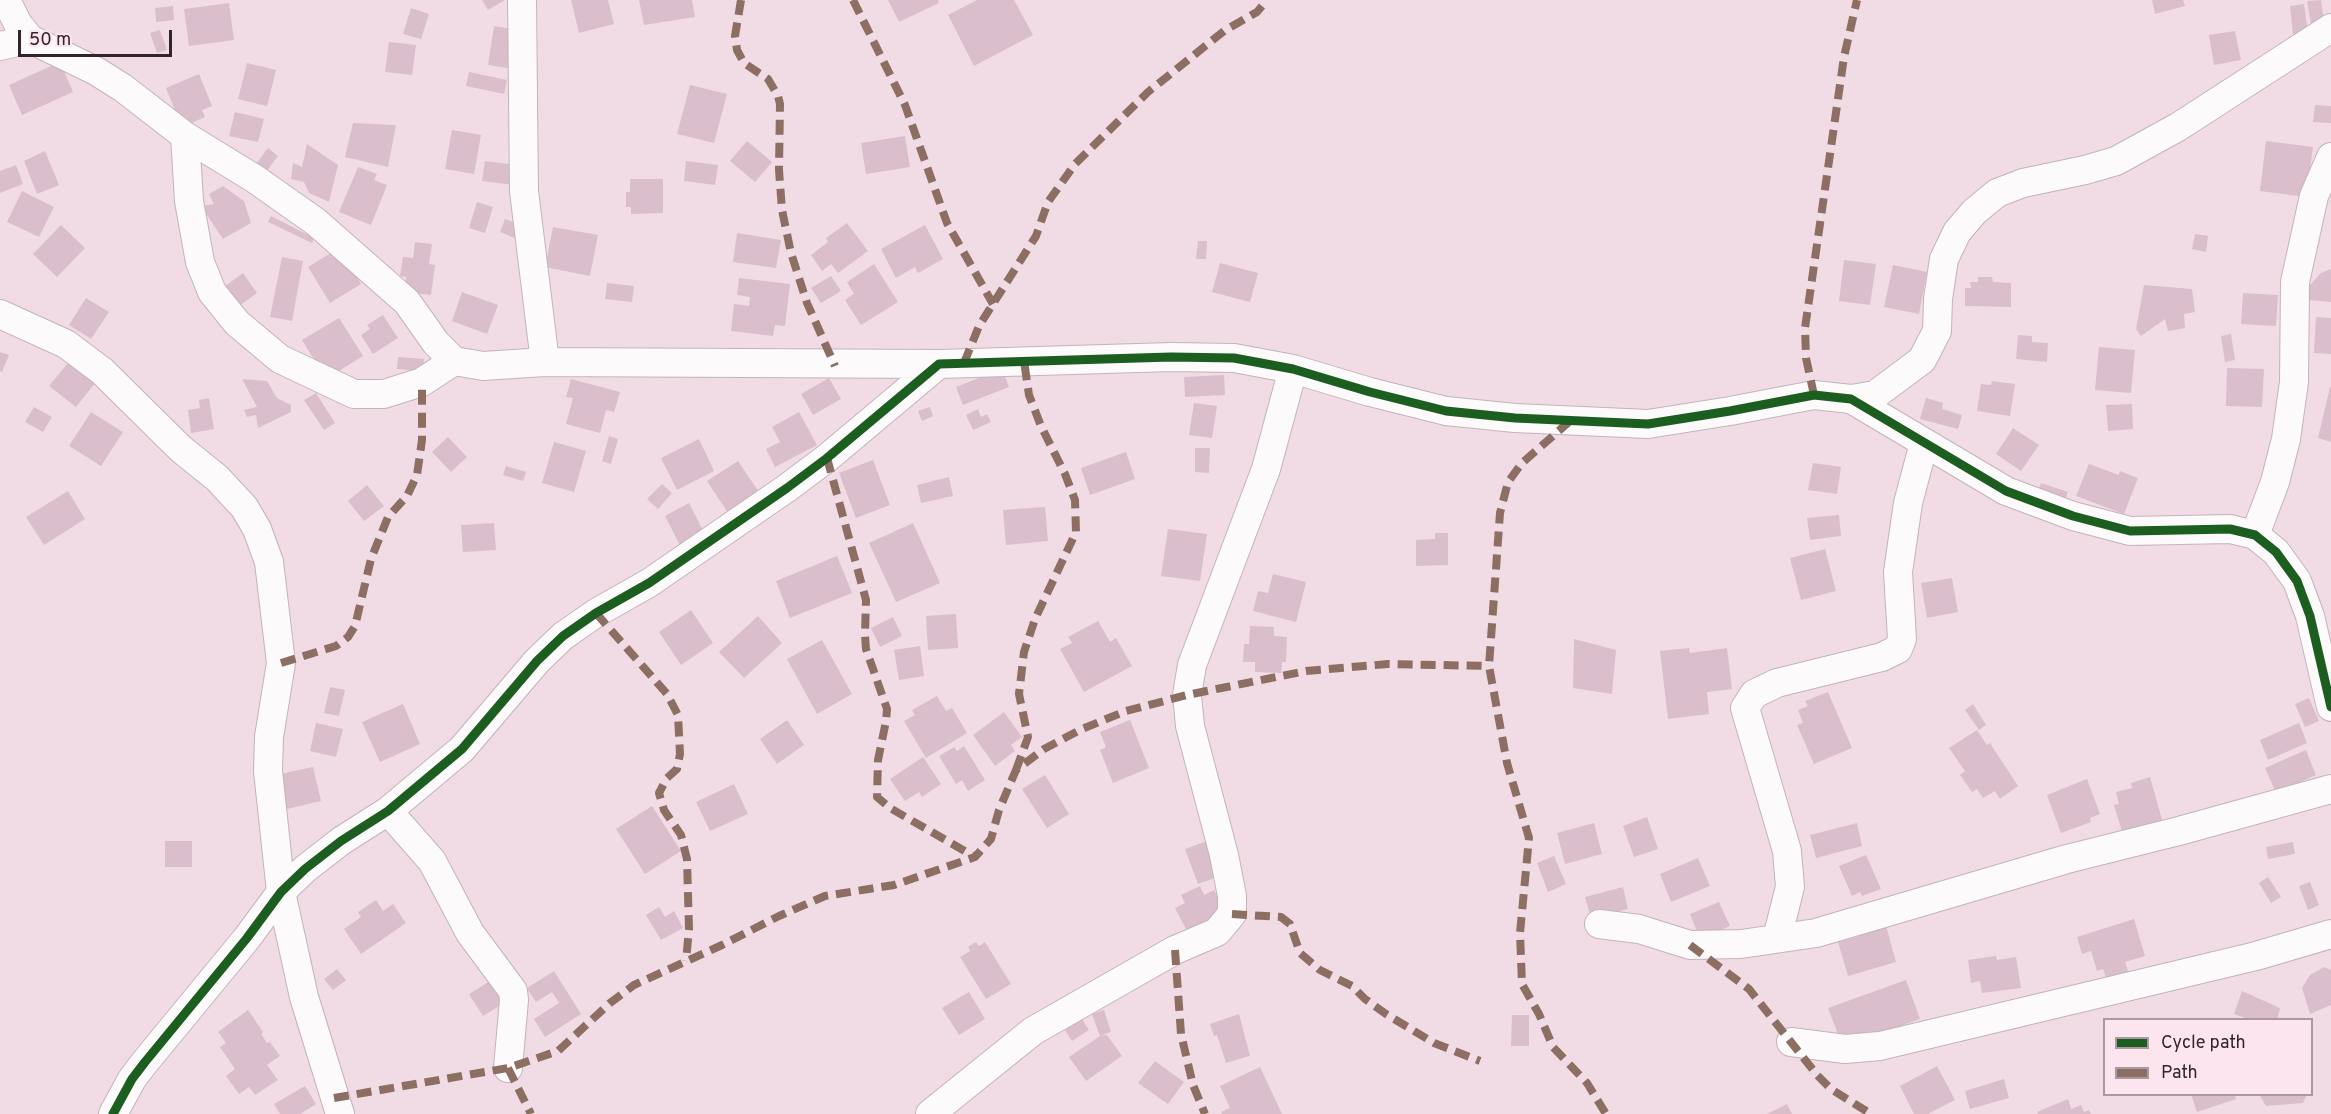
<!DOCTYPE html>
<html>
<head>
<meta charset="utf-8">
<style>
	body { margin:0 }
	#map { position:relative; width:2331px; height:1114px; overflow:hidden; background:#f1dce5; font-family:Overpass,sans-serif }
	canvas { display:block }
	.legend { position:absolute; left:2103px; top:1018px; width:210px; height:78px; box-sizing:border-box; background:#fde5ef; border:2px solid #ac98a0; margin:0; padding:8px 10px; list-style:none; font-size:18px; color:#32242a }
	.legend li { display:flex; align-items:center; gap:12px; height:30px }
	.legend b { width:30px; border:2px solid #ac98a0 }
	.scale { position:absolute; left:18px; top:30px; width:154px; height:27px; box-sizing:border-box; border:3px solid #32242a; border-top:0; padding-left:8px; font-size:18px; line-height:21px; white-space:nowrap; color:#32242a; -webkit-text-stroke:4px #fde5ef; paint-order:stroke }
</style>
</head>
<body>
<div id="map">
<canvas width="2331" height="1114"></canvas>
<ul class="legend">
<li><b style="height:8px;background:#1b5e20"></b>Cycle path</li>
<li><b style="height:8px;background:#8d6e63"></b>Path</li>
</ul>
<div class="scale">50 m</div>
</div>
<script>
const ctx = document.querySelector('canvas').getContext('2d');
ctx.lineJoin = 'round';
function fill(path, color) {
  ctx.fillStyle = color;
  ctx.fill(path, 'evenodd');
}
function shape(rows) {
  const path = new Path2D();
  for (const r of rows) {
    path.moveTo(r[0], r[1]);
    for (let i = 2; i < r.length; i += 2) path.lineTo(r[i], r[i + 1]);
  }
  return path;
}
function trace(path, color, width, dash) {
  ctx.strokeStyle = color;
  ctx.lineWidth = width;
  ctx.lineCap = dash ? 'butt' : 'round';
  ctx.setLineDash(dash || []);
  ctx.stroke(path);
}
const building = shape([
	[482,0,505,0,488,10],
	[571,0,608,0,614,24,579,33],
	[639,0,692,0,695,17,644,25],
	[888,0,938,0,939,3,899,22],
	[977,0,1014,0,1033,35,974,66,948,15],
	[2152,0,2183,0,2185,6,2155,14],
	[2321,0,2325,29,2312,30,2307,1],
	[229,3,234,40,189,46,184,9],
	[2304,4,2308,32,2293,34,2290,6],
	[173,6,174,20,156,22,155,8],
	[411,8,429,14,421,39,403,34],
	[494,26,519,30,513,69,488,65],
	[160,30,167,50,157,53,150,33],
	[2235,31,2241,60,2214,65,2209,35],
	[389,42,416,45,412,75,385,72],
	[60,62,73,92,22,115,9,85],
	[247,63,276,70,267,106,238,99],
	[469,72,507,80,504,94,466,86],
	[199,74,212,106,202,110,205,117,189,124,186,117,179,120,166,88],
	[690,85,727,94,714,143,677,134],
	[2315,105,2331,106,2331,123,2313,122],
	[235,112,264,119,258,142,229,136],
	[353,123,396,125,388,167,345,157],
	[452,130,481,135,474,174,445,169],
	[905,136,910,167,866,174,861,143],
	[747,141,772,162,755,182,730,161],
	[2266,141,2313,147,2306,197,2260,191],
	[307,144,338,165,329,202,309,193,304,182,291,179,293,163,302,167],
	[268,148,278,156,266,172,256,164],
	[45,151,59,185,37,194,24,161],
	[485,161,517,165,514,185,482,181],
	[686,161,718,165,715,185,684,181],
	[16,165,23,184,0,193,0,171],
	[358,167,377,174,374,180,387,185,371,225,339,212],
	[630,179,663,179,663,213,631,214,631,207,626,207,626,192,630,192],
	[223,186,244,201,251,223,223,239,201,206,214,204,209,194],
	[22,191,54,207,39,237,7,222],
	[477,202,493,207,485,233,469,228],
	[271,216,314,238,312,243,268,222],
	[505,219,522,225,517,239,500,232],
	[847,223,868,251,838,273,831,264,822,271,811,255,828,242,826,238],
	[61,225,85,248,57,277,33,254],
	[925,225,943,259,918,273,915,267,896,278,881,249],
	[553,227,598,235,590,276,545,267],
	[737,233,781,240,776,268,733,262],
	[2195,234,2208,236,2206,252,2192,249],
	[1198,241,1207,241,1206,259,1196,259],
	[415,242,432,244,429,264,435,265,431,295,405,292,406,277,400,276,403,257,413,258],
	[339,248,361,284,330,303,308,267],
	[282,257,303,261,292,321,270,317],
	[1844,260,1876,264,1870,305,1839,301],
	[1220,263,1258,273,1250,302,1212,292],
	[874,264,898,302,861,325,845,300,854,294,847,282],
	[1893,265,1927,272,1919,314,1884,307],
	[2331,269,2331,302,2308,300,2309,286,2321,273],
	[243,273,257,293,231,312,217,292],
	[831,276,841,291,821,303,811,288],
	[1978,277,1992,277,1993,282,2011,283,2011,307,1965,306,1965,288,1971,288,1970,282,1978,282],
	[739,278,790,284,785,326,775,325,773,336,731,331,734,304,749,306,750,297,737,295],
	[607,283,634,286,632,302,605,299],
	[2144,285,2192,289,2195,312,2184,314,2185,328,2168,331,2165,319,2141,336,2136,329],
	[462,292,498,305,487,334,452,321],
	[2243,293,2278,295,2276,326,2241,324],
	[86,298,109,312,91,339,69,325],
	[383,315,398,338,373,354,361,335,370,329,367,325],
	[2316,317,2331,318,2331,354,2314,353],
	[339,318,363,356,326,379,302,340],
	[2231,334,2235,360,2225,362,2221,336],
	[2018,335,2032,336,2032,342,2048,343,2047,362,2016,359],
	[2099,347,2135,350,2131,393,2095,390],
	[0,352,9,355,2,372,0,371],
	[73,357,99,378,76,407,49,386],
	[398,357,424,359,423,371,397,369],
	[2227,368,2264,369,2262,407,2226,406],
	[1002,369,1009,387,963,405,956,387],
	[1224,375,1225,395,1185,397,1184,377],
	[829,378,841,399,813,415,801,394],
	[242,379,267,381,277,398,291,405,291,412,258,428,256,415,247,417,244,410,257,407],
	[571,379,620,392,614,412,606,410,600,433,566,424,573,398,566,397],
	[1992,381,2015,384,2010,416,1977,411,1981,384,1991,385],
	[2330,387,2331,387,2331,442,2318,438],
	[316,393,335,423,324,430,304,400],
	[209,398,214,429,191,433,188,410,200,408,199,400],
	[1926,398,1943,403,1942,409,1962,415,1958,429,1920,419],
	[1194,403,1217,406,1212,438,1189,435],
	[2132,404,2133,429,2108,431,2106,405],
	[34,407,52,417,43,432,25,422],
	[930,407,933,416,922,421,918,411],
	[978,409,981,417,987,414,991,422,973,430,966,415],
	[91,412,123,432,101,466,69,446],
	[799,412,817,445,775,467,766,449,780,442,772,427],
	[2013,428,2039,445,2021,471,1996,454],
	[609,436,618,439,611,464,602,461],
	[448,437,467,457,451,472,432,452],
	[699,439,714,471,677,490,661,458],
	[554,442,586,451,574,492,542,483],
	[1195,448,1210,448,1209,473,1195,472],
	[1126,452,1135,479,1090,495,1081,468],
	[873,460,890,505,856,518,839,473],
	[738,461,763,498,732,519,707,481],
	[1813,463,1841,467,1837,494,1808,490],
	[2089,464,2119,475,2120,471,2138,478,2124,514,2076,496],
	[506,466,526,472,523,481,503,475],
	[949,477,953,496,921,503,917,485],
	[2041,483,2068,492,2064,503,2037,494],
	[662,484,672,493,658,509,647,499],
	[367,485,384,506,364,521,348,501],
	[68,491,85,519,44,545,26,517],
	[689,503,707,538,683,551,665,516],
	[1045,507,1048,541,1006,545,1003,510],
	[1839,515,1841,536,1810,540,1807,518],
	[494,523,496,550,463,552,461,525],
	[913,523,940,583,896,602,869,543],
	[1168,529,1207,534,1200,581,1161,576],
	[1435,533,1448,533,1448,565,1416,566,1416,540,1435,539],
	[1825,549,1836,591,1801,600,1790,558],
	[837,556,852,593,790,618,776,581],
	[1273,574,1306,582,1296,622,1253,611,1258,591,1268,593],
	[1952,578,1958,612,1927,618,1921,583],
	[691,610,713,643,681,665,659,632],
	[956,614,958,648,928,650,926,616],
	[758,616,782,643,744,678,719,652],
	[893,617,902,636,880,647,871,628],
	[1098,621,1110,642,1116,638,1132,666,1084,692,1060,649,1072,643,1068,637],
	[1250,626,1274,627,1274,636,1287,637,1286,662,1282,662,1281,673,1255,672,1255,662,1243,662,1244,644,1249,644],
	[1574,639,1616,650,1612,694,1573,688],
	[822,640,852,694,817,714,787,659],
	[920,646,924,676,899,680,894,650],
	[1689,648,1690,653,1727,648,1732,689,1707,692,1709,714,1668,719,1660,651],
	[330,687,345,690,339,716,324,713],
	[1828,692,1852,748,1814,764,1797,725,1803,723,1798,710,1808,706,1805,701],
	[937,696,946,711,952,708,967,733,926,758,904,721,915,715,912,710],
	[2309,698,2319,721,2305,727,2295,704],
	[403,704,420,744,380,762,362,722],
	[1973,704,1986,725,1979,730,1965,710],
	[1004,712,1022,737,1011,745,1015,751,995,766,973,735],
	[787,720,804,745,777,764,760,739],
	[1130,720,1149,768,1113,783,1100,750,1106,747,1100,732],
	[316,723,343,729,336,757,310,751],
	[2299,723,2307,743,2268,760,2260,740],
	[1977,730,1987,745,1990,743,2018,786,2000,799,1995,791,1983,798,1977,789,1972,792,1960,775,1965,771,1949,748],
	[964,746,985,780,968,791,962,780,956,784,939,756,954,747,957,751],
	[2306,750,2316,775,2276,793,2265,768],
	[923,757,941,784,922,797,919,792,905,801,890,779],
	[313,767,321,801,287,809,280,774],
	[1045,775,1069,814,1047,828,1022,789],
	[2150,777,2163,823,2123,835,2114,805,2119,804,2116,792,2132,788,2131,783],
	[2087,779,2100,814,2090,818,2091,822,2061,833,2047,795],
	[734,784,748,814,710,831,696,802],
	[652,806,681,851,645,874,616,829],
	[1647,817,1658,849,1634,857,1623,826],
	[1594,823,1602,854,1565,864,1557,833],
	[1857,823,1862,846,1816,858,1810,835],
	[165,841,192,841,192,867,165,867],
	[1207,841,1220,876,1198,884,1185,849],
	[2293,842,2295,854,2268,859,2266,847],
	[1866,855,1881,889,1862,896,1860,892,1852,896,1839,866],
	[1554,856,1566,884,1548,892,1537,863],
	[1698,858,1710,886,1671,902,1660,874],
	[2268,877,2281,897,2271,903,2259,883],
	[2310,882,2319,905,2308,910,2299,886],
	[1200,886,1204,895,1214,890,1225,912,1187,931,1175,908,1185,903,1181,895],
	[1623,887,1628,909,1591,918,1585,897],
	[376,900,383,911,393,904,406,923,361,954,344,929,361,917,358,912],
	[1719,902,1730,926,1700,939,1690,914],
	[659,907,665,917,674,911,683,928,661,940,646,915],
	[2134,919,2145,956,2125,962,2129,974,2107,980,2103,969,2097,971,2091,951,2082,954,2077,937],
	[1885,922,1896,962,1848,976,1838,942,1860,936,1858,930],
	[976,942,979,946,985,942,1011,984,986,999,960,957,970,951,968,947],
	[1996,956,1997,960,2016,957,2021,988,1982,993,1980,981,1971,983,1968,960],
	[2324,967,2331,970,2331,1005,2310,1014,2302,988,2310,975],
	[337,969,346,980,333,990,324,979],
	[554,971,581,1014,545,1037,534,1019,559,1003,552,992,536,1002,527,988],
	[495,978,509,1000,483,1016,469,994],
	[1906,980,1920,1019,1859,1041,1840,1040,1828,1008],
	[2242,991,2280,1008,2277,1020,2251,1020,2234,1014],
	[969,992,985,1019,959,1035,942,1008],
	[248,1010,263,1032,261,1034,267,1043,270,1042,280,1056,267,1065,278,1080,255,1095,249,1087,239,1094,226,1076,235,1069,220,1047,226,1043,218,1032],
	[1076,1010,1089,1030,1072,1041,1061,1024],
	[1104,1010,1111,1032,1100,1036,1092,1014],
	[1239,1014,1250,1056,1226,1063,1217,1035,1214,1036,1210,1024],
	[1512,1015,1529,1015,1529,1046,1511,1046],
	[1107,1035,1122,1056,1086,1081,1069,1057,1100,1036],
	[1155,1061,1184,1082,1168,1104,1138,1083],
	[1937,1066,1955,1100,1928,1114,1914,1114,1900,1086],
	[1260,1067,1282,1114,1222,1114,1221,1112,1230,1108,1220,1086],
	[2004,1079,2009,1098,1970,1109,1965,1091],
	[305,1086,316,1104,300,1114,280,1114,274,1104],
	[2191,1094,2235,1094,2236,1099,2197,1112],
	[2259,1094,2307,1094,2303,1103,2266,1106],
	[2068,1099,2071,1109,2081,1105,2084,1112,2089,1110,2091,1114,2038,1114,2037,1112],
	[1787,1104,1792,1114,1767,1114]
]);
const minor = shape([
	[6,0,18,24,30,39,96,71,123,88,185,136,255,179,316,222,407,302,436,343,454,361,483,366,545,362,939,364],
	[522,0,524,191,545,362],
	[0,46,30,39],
	[185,136,189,201,200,262,212,292,237,323,280,359,354,394,384,394,422,382,454,361],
	[0,314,66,344,102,371,181,449,217,478,244,507,257,529,269,562,281,663,269,737,268,771,281,892,304,997,340,1114],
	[1851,399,1875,395,1922,360,1937,331,1938,299,1944,259,1957,232,1974,212,1997,193,2023,183,2085,170,2116,161,2178,127,2331,28],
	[2255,535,2275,482,2286,439,2294,382,2295,282,2314,196,2331,157],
	[388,811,432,861,470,933,513,991,514,1000,508,1068],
	[1599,924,1639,929,1690,945,1741,944,1816,933,2067,859,2179,831,2331,789],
	[1777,938,1790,887,1787,851,1745,708,1754,694,1777,683,1882,657,1898,649,1902,639,1898,572,1908,503,1924,443],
	[1791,1042,1845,1049,1880,1046,2256,956,2331,934],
	[113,1114,132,1079,145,1062,247,938,281,892,305,869,341,841,388,811,462,749,537,661,563,636,596,613,649,583,787,488,827,458,939,364,1171,357,1234,358,1293,369,1370,392,1446,411,1515,418,1648,424,1730,411,1814,395,1851,399,2006,491,2073,516,2130,531,2230,529,2255,535,2276,552,2297,581,2310,616,2331,707],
	[930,1114,1033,1031,1175,950,1217,932,1232,914,1232,896,1224,855,1190,726,1187,695,1192,665,1266,469,1293,369]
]);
const quiet = shape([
	[741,0,735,36,737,50,744,63,768,79,778,96,780,104,779,170,782,210,791,253,807,303,835,366],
	[853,0,905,105,947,223,993,304],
	[964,363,979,326,1036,236,1048,202,1075,164,1148,92,1224,31,1257,12,1267,0],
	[1814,395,1806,358,1805,328,1844,57,1857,0],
	[1570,421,1522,463,1508,482,1500,513,1489,666,1507,763,1529,838,1520,933,1522,984,1539,1014,1553,1047,1587,1083,1606,1114],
	[827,458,866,600,865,635,866,649,887,709,886,721,878,760,877,797,890,808,975,857],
	[596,613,667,694,678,715,680,754,677,769,667,778,659,793,664,810,681,835,687,859,689,929,686,961],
	[281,663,336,646,348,637,355,626,371,559,388,517,407,496,417,475,422,440,422,382],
	[1016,770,1028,737,1019,694,1024,652,1035,619,1076,532,1075,500,1065,474,1041,426,1029,395,1024,361],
	[1232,914,1281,917,1290,924,1300,953,1320,970,1352,986,1365,999,1386,1014,1434,1043,1480,1061],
	[1690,945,1749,989,1817,1075,1831,1089,1871,1114],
	[1175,950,1181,1034,1193,1085,1205,1114],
	[508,1068,531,1114],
	[334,1098,508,1068,558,1051,610,1003,634,985,722,945,779,916,825,896,894,885,975,857,991,839,999,810,1016,770,1044,749,1082,729,1126,711,1187,695,1306,671,1388,664,1489,666]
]);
const cycleway = shape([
	[113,1114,132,1079,145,1062,247,938,281,892,305,869,341,841,388,811,462,749,537,661,563,636,596,613,649,583,787,488,827,458,939,364,1171,357,1234,358,1293,369,1370,392,1446,411,1515,418,1648,424,1730,411,1814,395,1851,399,2006,491,2073,516,2130,531,2230,529,2255,535,2276,552,2297,581,2310,616,2331,707]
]);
fill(building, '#dabecb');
trace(minor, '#c3b3ba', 30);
trace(minor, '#fdfafb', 28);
trace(quiet, '#8d6e63', 8, [15, 8]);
trace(cycleway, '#1b5e20', 9);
</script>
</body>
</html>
